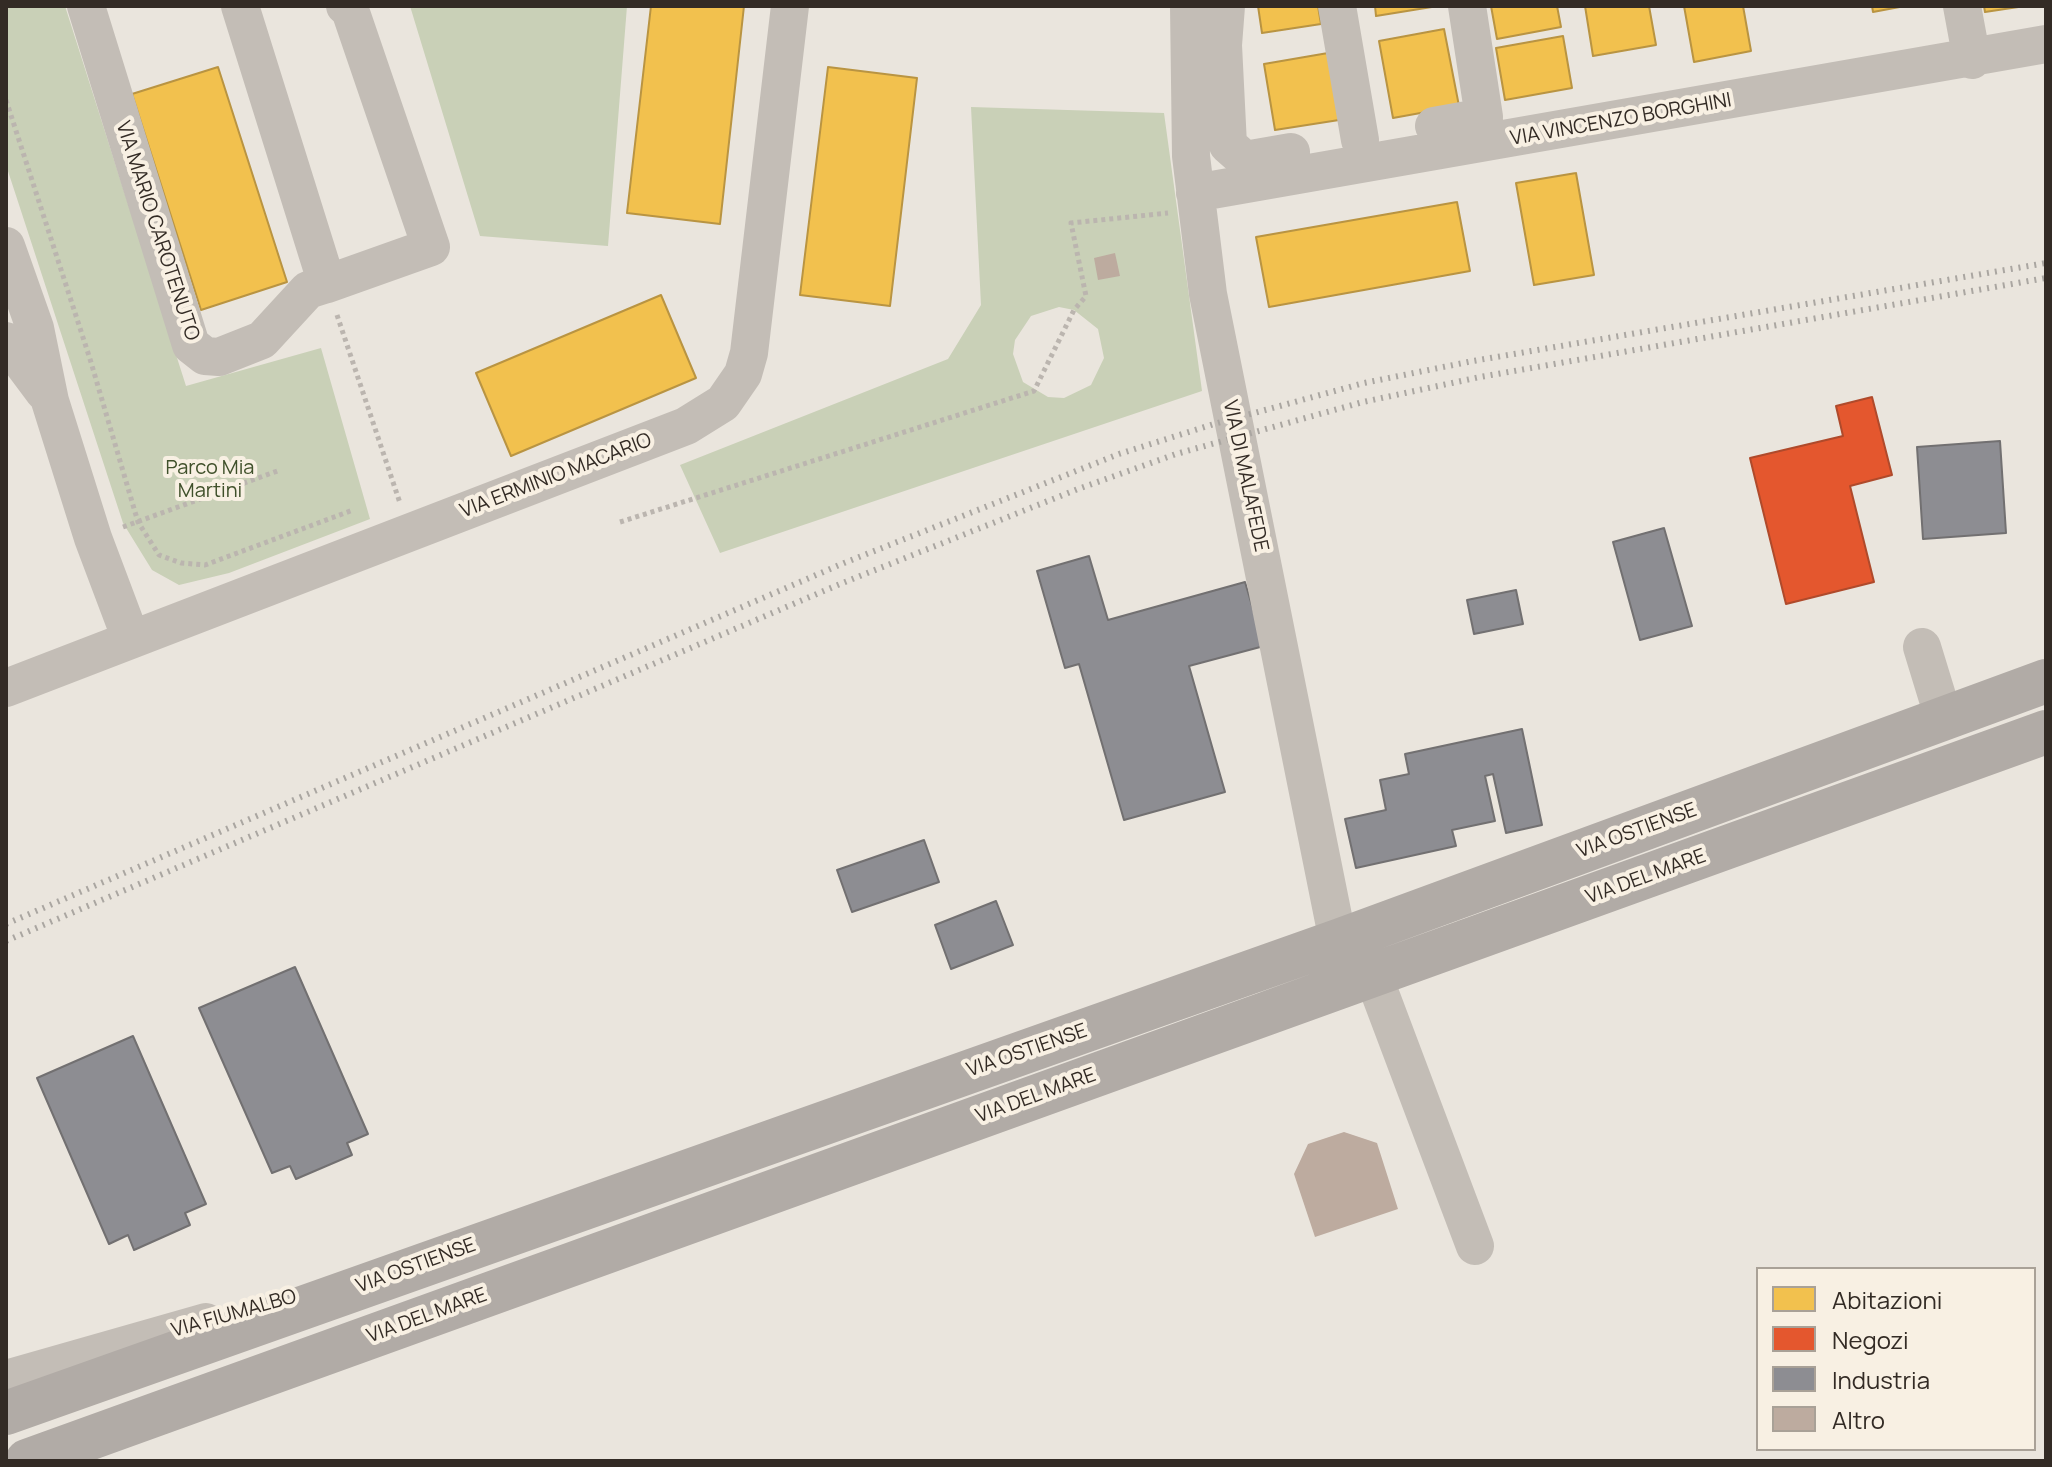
<!DOCTYPE html>
<html>
<head>
<meta charset="utf-8">
<style>
	body { margin:0 }
	#map { position:relative; width:2052px; height:1467px; overflow:hidden; background:#eae5dd; font-family:Manrope,sans-serif }
	canvas { display:block }
	.frame { position:absolute; inset:0; border:8px solid #332b25; pointer-events:none }
	.legend { position:absolute; left:1756px; top:1267px; width:280px; height:184px; box-sizing:border-box; background:#f8f0e3; border:2px solid #a9a197; margin:0; padding:10px 14px; list-style:none; font-size:24px; color:#332b25 }
	.legend li { display:flex; align-items:center; gap:16px; height:40px }
	.legend b { width:40px; border:2px solid #a9a197 }
</style>
</head>
<body>
<div id="map">
<canvas width="2052" height="1467"></canvas>
<div class="frame"></div>
<ul class="legend">
<li><b style="height:22px;background:#f2c14e"></b>Abitazioni</li>
<li><b style="height:22px;background:#e4572e"></b>Negozi</li>
<li><b style="height:22px;background:#8d8d92"></b>Industria</li>
<li><b style="height:22px;background:#bdab9f"></b>Altro</li>
</ul>
</div>
<script>
const ctx = document.querySelector('canvas').getContext('2d');
ctx.lineJoin = 'round';
function fill(path, color) {
  ctx.fillStyle = color;
  ctx.fill(path, 'evenodd');
}
function shape(rows) {
  const path = new Path2D();
  for (const r of rows) {
    path.moveTo(r[0], r[1]);
    for (let i = 2; i < r.length; i += 2) path.lineTo(r[i], r[i + 1]);
  }
  return path;
}
function trace(path, color, width, dash) {
  ctx.strokeStyle = color;
  ctx.lineWidth = width;
  ctx.lineCap = dash ? 'butt' : 'round';
  ctx.setLineDash(dash || []);
  ctx.stroke(path);
}
function drawText(font, color, halo, rows, align = 'center') {
  ctx.font = font + ' Manrope,sans-serif';
  ctx.lineWidth = 8;
  ctx.setLineDash([]);
  ctx.textBaseline = 'middle';
  ctx.strokeStyle = halo;
  ctx.fillStyle = color;
  for (const [text, x, y, turn = 0] of rows) {
    ctx.save();
    ctx.translate(x, y);
    ctx.rotate((+turn || 0) * Math.PI / 180);
    ctx.textAlign = isNaN(turn) ? turn : align;
    if (halo) ctx.strokeText(text, 0, 0);
    ctx.fillText(text, 0, 0);
    ctx.restore();
  }
}
const green = shape([
	[6,6,65,6,186,386,321,348,370,519,229,573,179,585,152,570,123,523,6,165],
	[410,6,627,6,608,246,480,236],
	[971,107,1164,113,1202,391,720,553,680,465,948,359,981,305],
	[1059,307,1074,310,1098,329,1104,358,1091,385,1064,398,1048,397,1023,382,1013,354,1015,340,1031,316]
]);
const homes = shape([
	[651,6,744,6,720,224,627,213,651,6],
	[1258,6,1318,6,1321,24,1262,33,1258,6],
	[1375,6,1438,6,1376,16,1375,6],
	[1491,6,1557,6,1561,27,1497,39,1491,6],
	[1585,6,1649,6,1656,45,1593,56,1585,6],
	[1684,6,1743,6,1751,51,1694,62,1684,6],
	[1872,6,1905,6,1873,12,1872,6],
	[1984,6,2025,6,1985,12,1984,6],
	[1444,29,1459,106,1393,118,1379,41,1444,29],
	[1563,36,1572,88,1505,100,1496,48,1563,36],
	[1328,53,1339,120,1275,130,1264,64,1328,53],
	[218,67,287,282,201,310,132,94,218,67],
	[828,67,917,78,890,306,800,295,828,67],
	[1576,173,1594,275,1534,285,1516,183,1576,173],
	[1457,202,1470,271,1269,307,1256,237,1457,202],
	[661,295,696,378,511,456,476,373,661,295]
]);
const shops = shape([
	[1872,397,1892,475,1850,486,1874,582,1786,604,1750,458,1843,436,1836,406,1872,397]
]);
const industry = shape([
	[2000,441,2006,533,1923,539,1917,447,2000,441],
	[1664,528,1692,626,1640,640,1613,542,1664,528],
	[1089,556,1108,620,1245,582,1264,646,1189,666,1225,792,1124,820,1079,664,1065,668,1037,571,1089,556],
	[1516,590,1523,624,1474,634,1467,600,1516,590],
	[1522,729,1542,825,1506,833,1493,774,1485,776,1495,821,1452,830,1456,846,1356,868,1345,819,1386,810,1380,780,1409,774,1405,754,1522,729],
	[924,840,939,882,852,912,837,870,924,840],
	[996,901,1013,945,951,969,935,925,996,901],
	[295,967,368,1134,347,1143,352,1155,296,1179,290,1166,272,1173,199,1008,295,967],
	[133,1036,206,1204,185,1213,190,1225,134,1250,128,1235,109,1244,37,1078,133,1036]
]);
const building = shape([
	[1115,253,1120,276,1098,280,1094,258],
	[1344,1132,1377,1143,1398,1209,1315,1237,1294,1174,1308,1144]
]);
const path = shape([
	[6,100,90,359,138,522,159,555,181,563,205,565,353,510],
	[337,315,400,503],
	[620,522,1034,391,1074,310,1086,296,1071,223,1168,213],
	[123,527,280,470]
]);
const minor = shape([
	[86,6,191,345,205,356,219,357,262,340,308,290,327,284],
	[240,6,327,284,431,247,350,10,345,6],
	[1189,6,1191,156,1208,294,1338,941],
	[1226,6,1223,45,1228,145,1245,160,1291,152],
	[1337,6,1360,140],
	[1962,6,1972,60],
	[1434,126,1484,117,1467,6],
	[1195,193,2046,44],
	[6,246,35,328,50,401,93,538,131,639],
	[6,341,44,392],
	[1922,647,1944,719],
	[6,688,686,426,723,403,743,374,749,353,790,6],
	[1373,975,1475,1246],
	[6,1379,206,1322]
]);
const major = shape([
	[6,1413,1338,941,2046,681],
	[27,1461,2046,732]
]);
const rail = shape([
	[6,924,844,563,1119,454,1214,424,1364,383,1473,361,2046,263],
	[6,941,840,584,1078,489,1176,454,1363,402,1480,377,2046,278]
]);
const streetNames = [
	["VIA VINCENZO BORGHINI",1621,120,-10],
	["VIA MARIO CAROTENUTO",157,231,72],
	["VIA ERMINIO MACARIO",556,476,-21],
	["VIA DI MALAFEDE",1245,476,78],
	["VIA OSTIENSE",1637,831,-20],
	["VIA DEL MARE",1646,877,-20],
	["VIA OSTIENSE",1027,1051,-19],
	["VIA DEL MARE",1036,1096,-20],
	["VIA OSTIENSE",416,1266,-20],
	["VIA FIUMALBO",234,1314,-16],
	["VIA DEL MARE",427,1316,-20]
];
const parkNames = [
	["Parco Mia",210,468],
	["Martini",210,491]
];
fill(green, '#c9d0b7');
fill(homes, '#f2c14e');
trace(homes, '#b99442', 2);
fill(shops, '#e4572e');
trace(shops, '#af4a2b', 2);
fill(industry, '#8d8d92');
trace(industry, '#727071', 2);
fill(building, '#bdab9f');
trace(path, '#bbb5af', 5, [4, 4]);
trace(minor, '#c3bdb6', 38);
trace(major, '#b1aba6', 44);
trace(rail, '#aaa6a1', 6, [2, 6]);
drawText('20px', '#332b25', '#f8f0e3', streetNames);
drawText('20px', '#3f502a', '#f8f0e3', parkNames);
</script>
</body>
</html>
